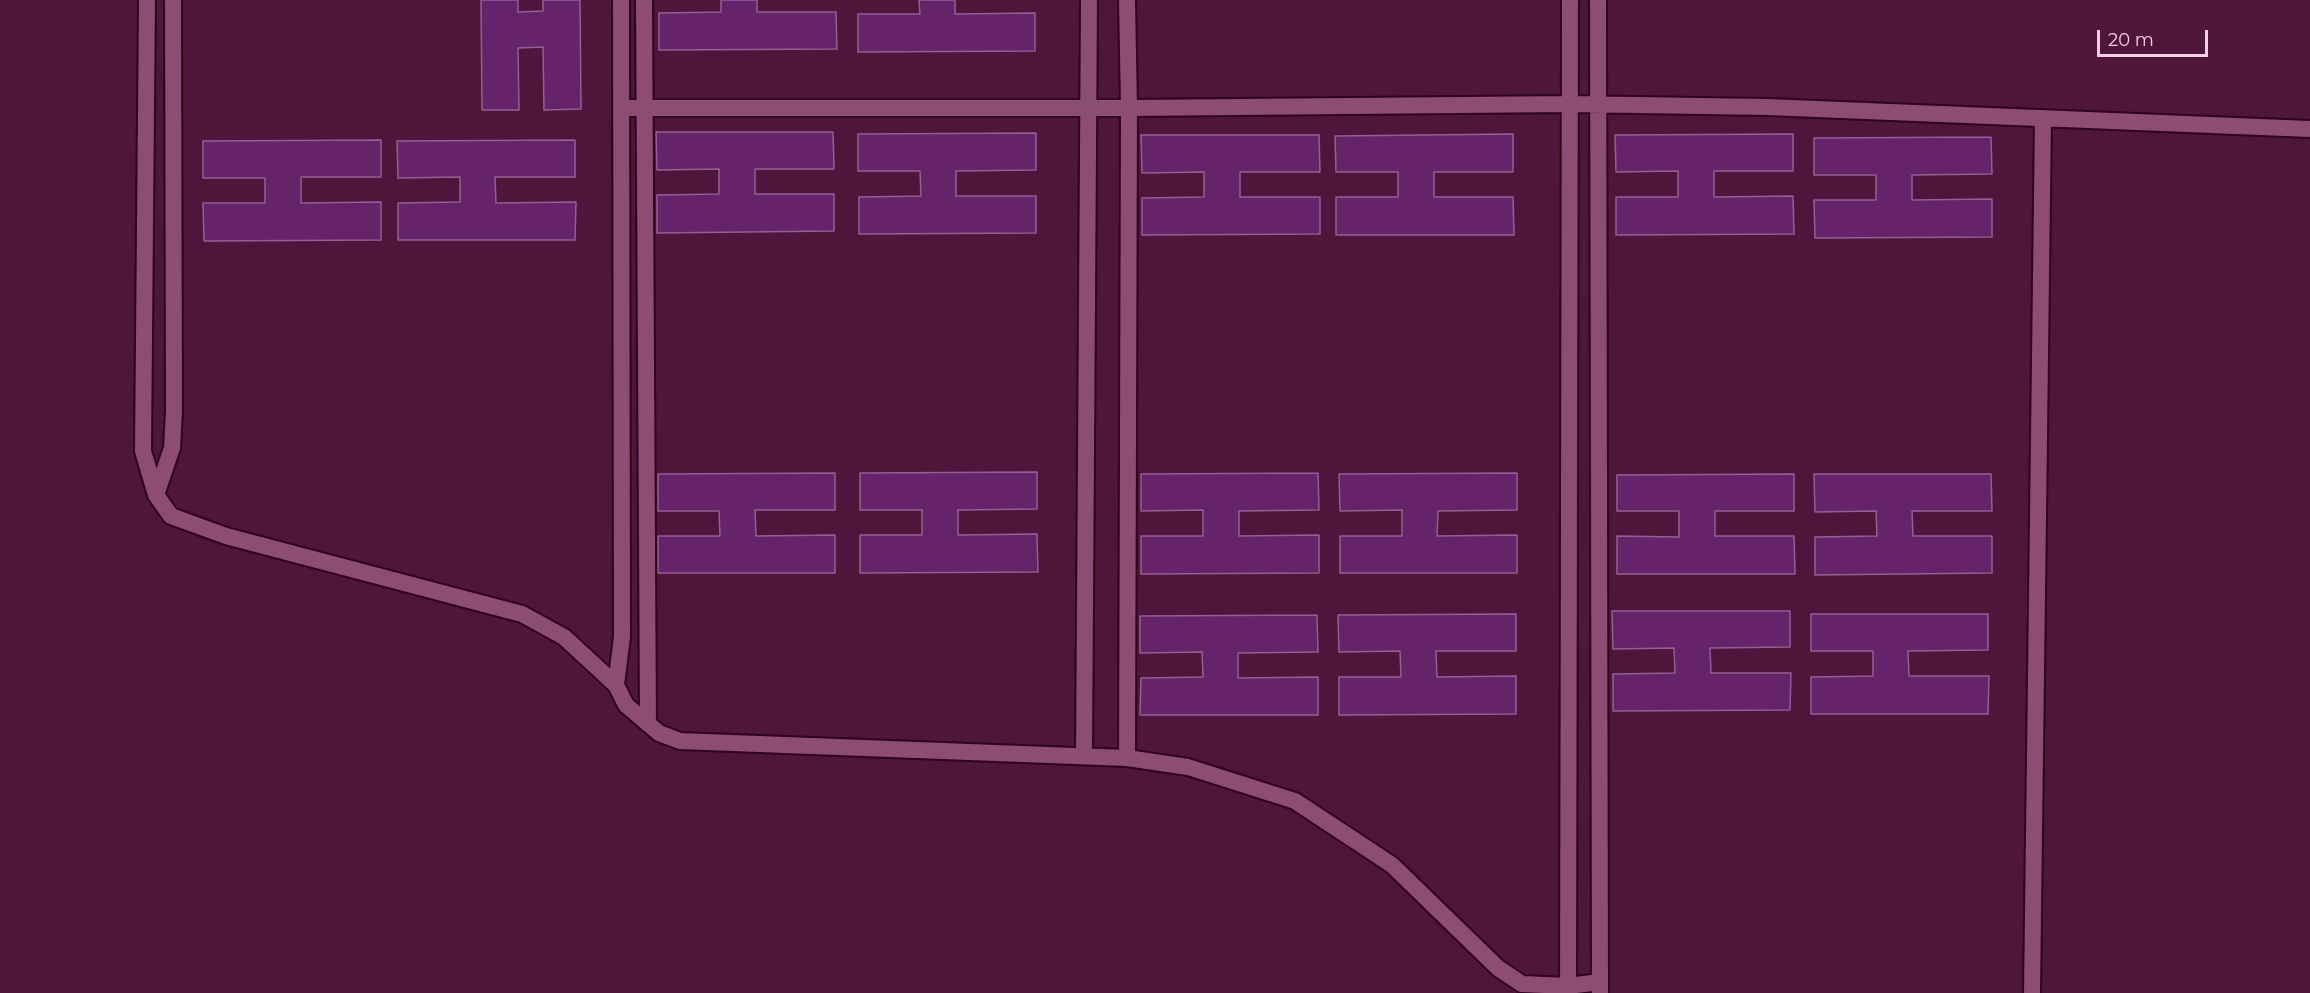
<!DOCTYPE html>
<html>
<head>
<meta charset="utf-8">
<style>
	body { margin:0 }
	#map { position:relative; width:2310px; height:993px; overflow:hidden; background:#50153a; font-family:Montserrat,sans-serif }
	canvas { display:block }
	.scale { position:absolute; left:2097px; top:30px; width:111px; height:27px; box-sizing:border-box; border:3px solid #f4cee1; border-top:0; padding-left:8px; font-size:18px; line-height:21px; white-space:nowrap; color:#f4cee1; -webkit-text-stroke:4px #50153a; paint-order:stroke }
</style>
</head>
<body>
<div id="map">
<canvas width="2310" height="993"></canvas>
<div class="scale">20 m</div>
</div>
<script>
const ctx = document.querySelector('canvas').getContext('2d');
ctx.lineJoin = 'round';
function fill(path, color) {
  ctx.fillStyle = color;
  ctx.fill(path, 'evenodd');
}
function shape(rows) {
  const path = new Path2D();
  for (const r of rows) {
    path.moveTo(r[0], r[1]);
    for (let i = 2; i < r.length; i += 2) path.lineTo(r[i], r[i + 1]);
  }
  return path;
}
function trace(path, color, width, dash) {
  ctx.strokeStyle = color;
  ctx.lineWidth = width;
  ctx.lineCap = dash ? 'butt' : 'round';
  ctx.setLineDash(dash || []);
  ctx.stroke(path);
}
const building = shape([
	[481,0,518,0,518,12,543,11,543,0,580,0,581,109,544,110,543,47,518,48,519,110,482,110,481,0],
	[721,0,757,0,757,12,836,12,837,49,659,50,659,13,721,12,721,0],
	[919,0,955,0,955,14,1035,13,1035,51,858,52,858,14,920,14,919,0],
	[656,132,833,132,834,169,755,169,755,194,834,194,834,231,657,233,657,195,719,194,719,169,657,170,656,132],
	[1036,133,1036,170,956,171,956,196,1036,196,1036,233,859,234,859,197,921,196,920,171,858,171,858,134,1036,133],
	[1513,134,1513,172,1434,172,1434,197,1513,197,1514,235,1336,235,1336,197,1398,197,1398,172,1336,172,1335,136,1513,134],
	[1793,134,1793,171,1714,171,1714,197,1793,196,1794,234,1616,235,1616,197,1678,197,1678,171,1616,172,1615,135,1793,134],
	[1141,135,1319,135,1320,172,1240,172,1240,197,1320,197,1320,234,1142,235,1142,198,1204,197,1204,172,1142,173,1141,135],
	[1991,137,1992,174,1912,175,1912,200,1992,199,1992,237,1815,238,1814,200,1876,200,1876,175,1814,175,1814,138,1991,137],
	[381,140,381,177,301,177,301,203,381,202,381,240,204,241,203,203,265,203,265,178,203,178,203,141,381,140],
	[575,140,575,177,495,177,496,203,576,202,575,240,398,240,398,203,460,202,460,177,398,178,397,141,575,140],
	[1037,472,1037,509,958,510,958,535,1037,534,1038,572,860,573,860,535,922,535,922,510,860,510,860,473,1037,472],
	[835,473,835,510,755,510,756,536,835,535,835,573,658,573,658,536,720,536,719,511,658,511,658,474,835,473],
	[1318,473,1319,510,1239,511,1239,536,1319,535,1319,573,1141,574,1141,536,1203,536,1203,510,1141,511,1141,474,1318,473],
	[1517,473,1517,510,1438,511,1437,536,1517,535,1517,573,1340,573,1340,536,1402,536,1402,510,1340,511,1339,474,1517,473],
	[1794,474,1794,511,1715,511,1715,536,1794,536,1795,574,1617,574,1617,536,1679,537,1679,511,1617,511,1617,475,1794,474],
	[1814,474,1991,474,1992,511,1912,511,1913,536,1992,536,1992,573,1815,575,1815,537,1877,536,1876,511,1815,512,1814,474],
	[1612,611,1790,611,1790,647,1710,648,1711,673,1791,673,1790,710,1613,711,1613,674,1675,673,1674,648,1613,649,1612,611],
	[1516,614,1516,651,1436,651,1437,677,1516,676,1516,714,1339,715,1339,677,1401,677,1400,651,1339,652,1338,615,1516,614],
	[1811,614,1988,614,1988,650,1908,651,1909,676,1989,676,1988,714,1811,714,1811,677,1873,676,1873,651,1811,651,1811,614],
	[1317,615,1318,652,1238,653,1238,678,1318,677,1318,715,1140,715,1141,678,1203,677,1202,652,1140,653,1140,616,1317,615]
]);
const minor = shape([
	[147,0,143,451,156,495,171,516,226,536,522,614,564,637,616,685,626,705,659,733,680,741,1127,758,1188,767,1295,801,1392,865,1498,968,1522,984,1568,986,1600,982],
	[644,0,648,724],
	[1598,0,1600,992],
	[621,108,1129,108,1571,104,1767,107,2310,129],
	[156,495,172,448,174,411,173,0],
	[616,685,622,637,621,0],
	[1084,755,1089,0],
	[1127,758,1129,108,1127,0],
	[1568,993,1570,0],
	[2032,993,2043,118]
]);
fill(building, '#662369');
trace(building, '#936094', 1.5);
trace(minor, '#2f031f', 20);
trace(minor, '#8d4c71', 16);
</script>
</body>
</html>
